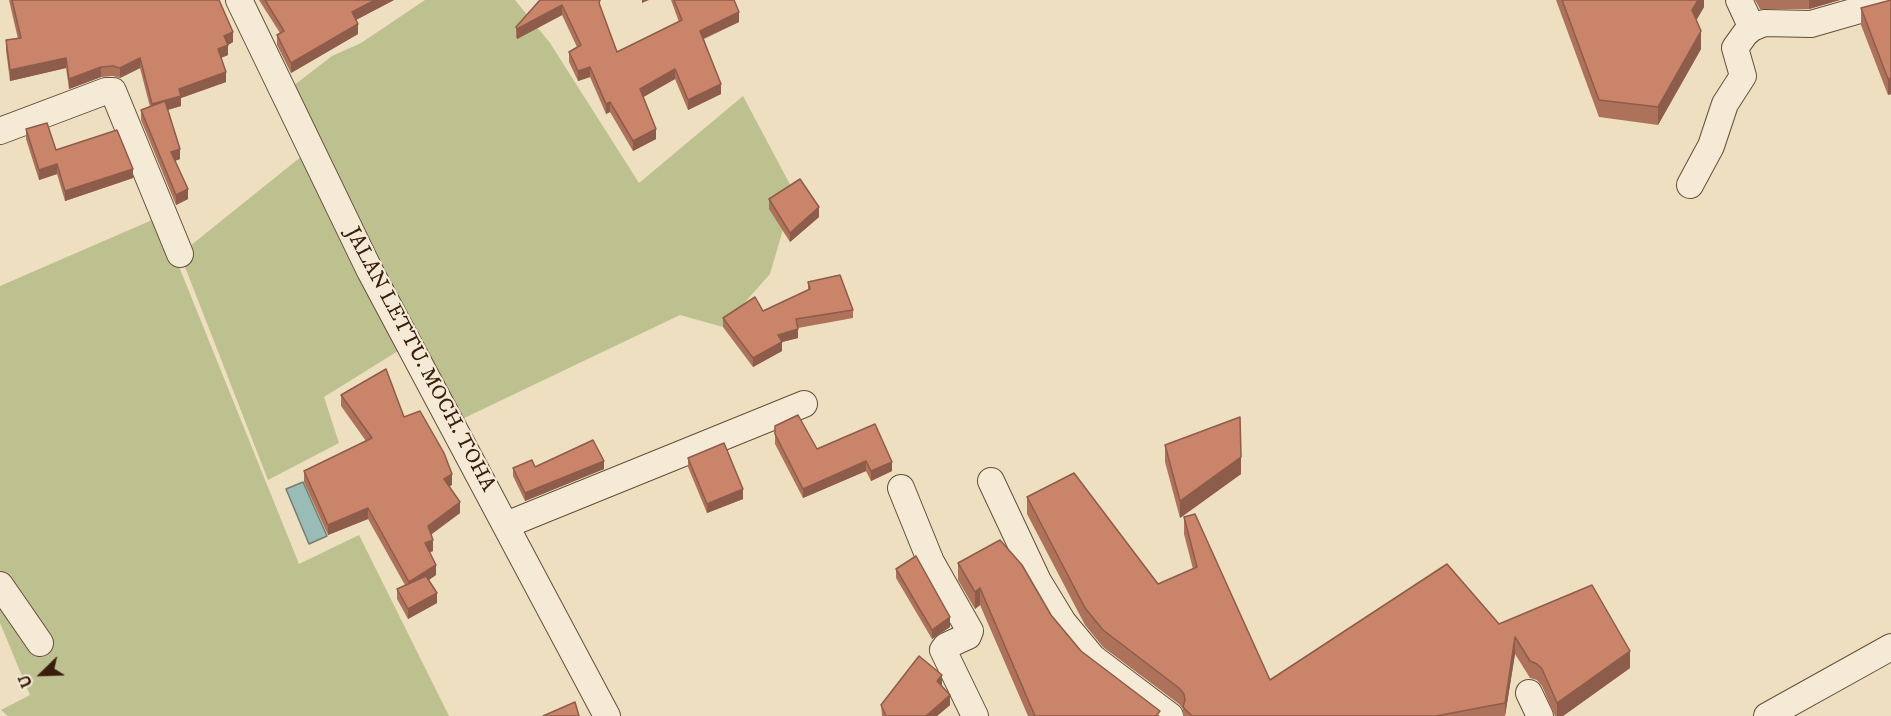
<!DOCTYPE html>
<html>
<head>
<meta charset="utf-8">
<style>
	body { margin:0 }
	#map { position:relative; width:1891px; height:716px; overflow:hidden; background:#eedfc0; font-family:"IM FELL DW Pica",serif }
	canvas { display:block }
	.north { position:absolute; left:12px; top:644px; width:60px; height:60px; -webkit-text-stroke:4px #f4ead6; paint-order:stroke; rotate:247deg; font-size:16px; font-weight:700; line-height:24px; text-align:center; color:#391e0c }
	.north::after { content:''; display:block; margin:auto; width:21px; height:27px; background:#391e0c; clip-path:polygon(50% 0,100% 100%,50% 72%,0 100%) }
</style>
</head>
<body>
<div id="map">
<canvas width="1891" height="716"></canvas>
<div class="north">U</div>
</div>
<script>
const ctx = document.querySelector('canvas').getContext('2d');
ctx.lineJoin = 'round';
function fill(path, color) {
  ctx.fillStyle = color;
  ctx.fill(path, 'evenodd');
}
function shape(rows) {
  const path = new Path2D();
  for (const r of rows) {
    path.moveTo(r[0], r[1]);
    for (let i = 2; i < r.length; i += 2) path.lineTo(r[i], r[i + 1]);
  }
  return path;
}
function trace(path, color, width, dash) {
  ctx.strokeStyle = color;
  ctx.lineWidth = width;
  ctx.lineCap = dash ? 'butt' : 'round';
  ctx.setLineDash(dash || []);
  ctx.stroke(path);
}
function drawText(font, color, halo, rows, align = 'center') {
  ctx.font = font + ' "IM FELL DW Pica",serif';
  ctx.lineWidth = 4.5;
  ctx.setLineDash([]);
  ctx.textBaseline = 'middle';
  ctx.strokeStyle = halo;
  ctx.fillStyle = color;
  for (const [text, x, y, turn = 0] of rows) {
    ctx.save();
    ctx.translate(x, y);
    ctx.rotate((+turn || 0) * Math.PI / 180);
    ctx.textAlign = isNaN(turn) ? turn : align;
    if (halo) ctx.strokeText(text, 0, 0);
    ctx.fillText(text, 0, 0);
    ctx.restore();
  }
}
const green = shape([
	[425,0,515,0,550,43,639,183,743,96,794,192,770,274,723,327,680,315,458,421,293,86,332,56,361,43],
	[302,156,398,351,324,397,339,443,268,480,180,254],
	[159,217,299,564,359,535,449,716,8,716,1,710,30,695,0,623,0,286]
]);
const water = shape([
	[303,482,327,536,309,544,286,489,303,482]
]);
const street = shape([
	[239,0,370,271,607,716],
	[1739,0,1752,28],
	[0,131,106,91,113,91,180,254],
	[1690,185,1711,146,1725,104,1743,76,1735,48,1745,34,1752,28,1764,23,1811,24,1891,1],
	[991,481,1038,581,1063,622,1093,658,1170,716],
	[901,488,931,562,970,631,968,636,946,646,943,650,975,716],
	[506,525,804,404],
	[0,585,40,643],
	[1529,693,1540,716],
	[1767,716,1891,647]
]);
const wall = shape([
	[9,0,219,0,233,42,228,45,228,55,221,58,226,82,181,98,181,106,168,110,180,159,175,161,188,199,176,205,141,120,141,110,150,107,140,68,120,78,113,76,101,77,69,89,66,68,10,81,6,50,6,40,18,39],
	[259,0,394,0,356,20,358,34,291,73,277,45,277,35,280,33],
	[540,0,600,6,617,52,679,22,671,0,734,0,739,22,704,39,721,94,688,110,675,79,643,97,656,139,633,151,610,112,606,114,590,77,578,81,569,62,569,52,577,47,562,15,517,39,516,37,516,27],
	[1556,0,1704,0,1704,7,1696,20,1701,49,1658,125,1599,117],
	[1755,0,1840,0,1809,9,1760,9],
	[1891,0,1891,94,1888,95,1861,25,1861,8],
	[26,129,56,150,133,178,65,201,57,174,39,180,26,139],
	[769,199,819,217,790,242,769,209],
	[808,282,853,310,853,318,798,328,798,338,782,342,782,351,753,367,723,327,723,318,763,311,808,290],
	[341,395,404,417,452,485,449,486,460,513,431,534,433,551,430,552,436,575,429,580,437,603,408,619,397,599,397,589,405,585,368,519,328,535,304,482,304,471,366,441,341,406],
	[875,424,892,471,871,481,866,471,803,498,775,444,775,426,817,449],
	[1165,445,1241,474,1180,518,1165,462],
	[688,458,743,499,707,513,688,467],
	[535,467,604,469,525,501,513,476,513,468],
	[1027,497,1158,584,1193,569,1184,534,1184,517,1270,680,1499,624,1630,668,1563,716,1555,716,1542,686,1537,680,1530,678,1515,654,1505,716,1183,716,1183,709,1179,704,1103,647,1085,625,1027,514],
	[958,563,1051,615,1081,651,1160,716,1028,716,980,605,975,609,958,580],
	[896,569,950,627,932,639,896,578],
	[942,685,941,686,950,705,937,716,882,716,881,705]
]);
const shadedWall = shape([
	[375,0,394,0,352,22,352,12],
	[642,0,649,0,642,3],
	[1698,0,1704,0,1704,7,1692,28,1692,10],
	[1809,0,1840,0,1809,9],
	[562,5,562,15,517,39,517,29],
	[739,12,739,22,700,40,700,31],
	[358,24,358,34,291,73,291,63],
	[1701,31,1701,49,1658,125,1658,107],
	[233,32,233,42,228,45,228,55,218,59,218,49,224,36],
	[66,58,66,68,10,81,10,70],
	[140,58,140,68,120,78,120,68],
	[101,67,101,77,69,89,69,79],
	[590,67,590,77,578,81,578,71],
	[675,69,675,79,640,99,640,89],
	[226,72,226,82,181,98,181,106,152,114,152,104,179,89],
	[1891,78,1891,94,1888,95,1888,79],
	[721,84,721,94,688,110,688,100],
	[610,102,610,112,606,114,606,104],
	[656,129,656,139,633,151,633,141],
	[180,149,180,159,171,162,171,152],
	[57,164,57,174,39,180,39,170],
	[133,169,133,178,65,201,65,191],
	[188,189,188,199,176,205,176,195],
	[819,207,819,217,790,242,790,233],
	[798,329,798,338,778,343,778,335],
	[782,342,782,351,753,367,753,358],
	[1241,457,1241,474,1180,518,1180,501],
	[604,461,604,469,525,501,525,493],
	[866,461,866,471,803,498,803,489],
	[892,462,892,471,871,481,871,471],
	[452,474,452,485,444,489,444,479],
	[743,489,743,499,707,513,707,504],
	[460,502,460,513,428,537,428,526],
	[368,508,368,519,328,535,328,525],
	[433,540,433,551,425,554,425,543],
	[436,565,436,575,409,593,409,582],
	[980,588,980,605,975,609,975,592],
	[437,593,437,603,408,619,408,609],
	[950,617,950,627,932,639,932,630],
	[1515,637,1515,654,1505,716,1505,703],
	[1630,651,1630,668,1563,716,1557,716,1557,703],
	[942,675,942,685,937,691,937,681],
	[950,695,950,705,937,716,926,716]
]);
const building = shape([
	[12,0,219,0,233,32,224,36,228,45,218,49,226,72,179,89,181,96,152,104,140,58,120,68,113,66,101,67,69,79,66,58,10,70,6,40,21,38,12,0],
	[265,0,375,0,352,12,358,24,291,63,277,35,284,31,265,0],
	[540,0,600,0,599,3,617,52,682,20,674,0,734,0,739,12,700,31,721,84,688,100,675,69,640,89,656,129,633,141,610,102,606,104,590,67,578,71,569,52,581,45,562,5,517,29,516,27,540,0],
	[1562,0,1698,0,1692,10,1701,31,1658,107,1599,100,1562,0],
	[1891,0,1891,78,1888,79,1861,8,1891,0],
	[165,101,180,149,171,152,188,189,176,195,141,110,165,101],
	[47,123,56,150,117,130,133,169,65,191,57,164,39,170,26,129,47,123],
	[800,179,819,207,790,233,769,199,800,179],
	[840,275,853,310,796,319,798,329,778,335,782,342,753,358,723,318,755,297,763,311,810,289,808,282,840,275],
	[386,369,404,417,420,411,444,453,452,474,444,479,460,502,428,526,433,540,425,543,436,565,409,582,368,508,328,525,304,471,372,438,341,395,386,369],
	[798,415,817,449,875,424,892,462,871,471,866,461,803,489,775,434,775,426,798,415],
	[1240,417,1241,457,1180,501,1165,445,1240,417],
	[593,440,604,461,525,493,513,468,532,460,535,467,593,440],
	[724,443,743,489,707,504,688,458,724,443],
	[1074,473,1158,584,1197,567,1184,517,1195,514,1270,680,1447,564,1499,624,1592,585,1630,651,1557,703,1542,669,1537,664,1530,661,1515,637,1505,703,1436,716,1192,716,1183,707,1185,700,1184,694,1179,688,1103,630,1085,608,1027,497,1074,473],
	[1000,540,1022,565,1051,615,1081,651,1160,711,1156,716,1035,716,980,588,975,592,958,563,1000,540],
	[916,556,950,617,932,630,896,569,916,556],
	[426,576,437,593,408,609,397,589,426,576],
	[919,656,942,675,937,681,950,695,926,716,886,716,881,705,919,656],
	[575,702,579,716,543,716,575,702]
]);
const streetNames = [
	["JALAN LETTU. MOCH. TOHA",419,360,62]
];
fill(green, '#bdc18f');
fill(water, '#99bcb6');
trace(water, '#737d72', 1.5);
trace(street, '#664e39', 28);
trace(street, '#f4ead6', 26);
fill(wall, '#ae725b');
fill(shadedWall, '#8d5c4a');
fill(building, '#ca846a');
trace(building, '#8d5c4a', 1.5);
drawText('21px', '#391e0c', '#f4ead6', streetNames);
</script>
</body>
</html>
